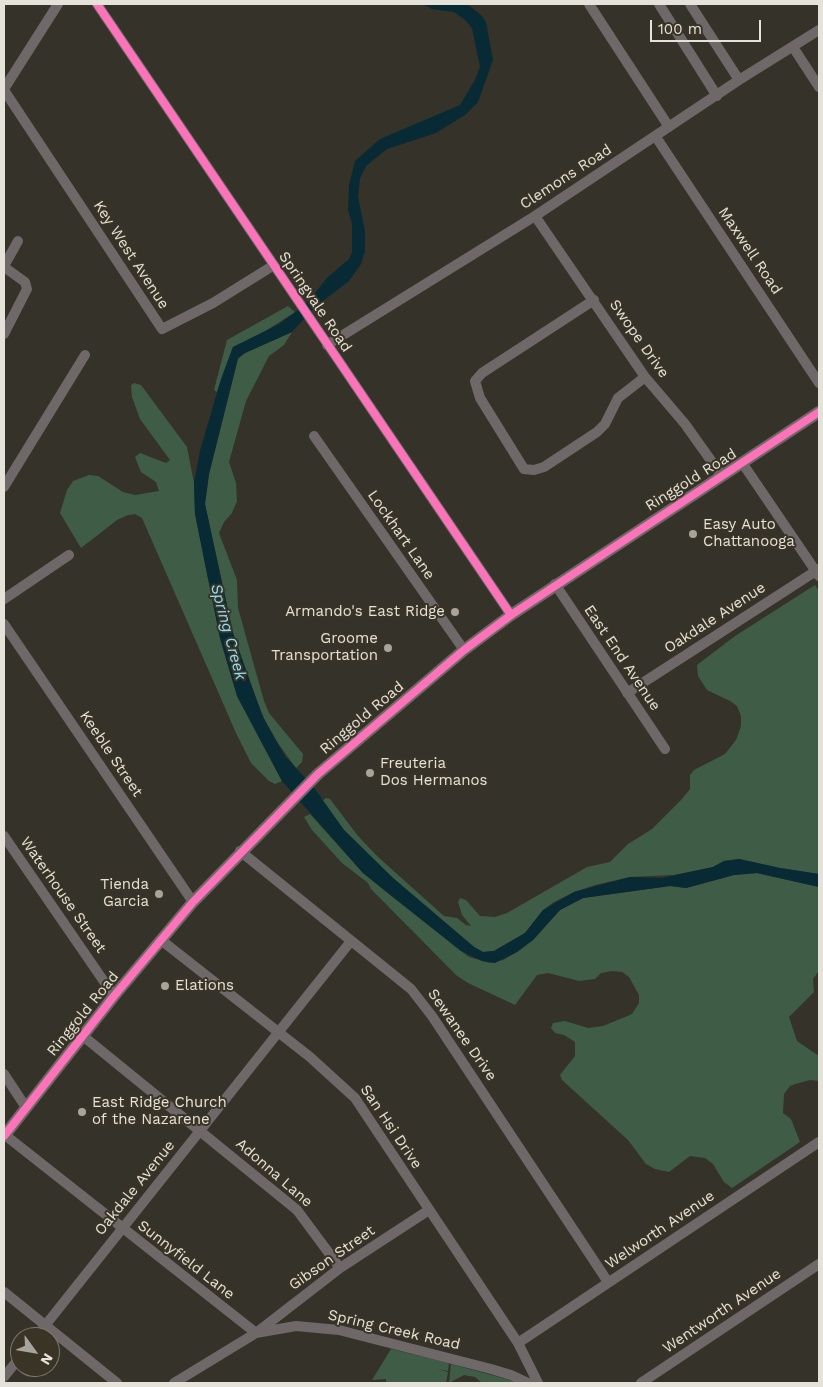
<!DOCTYPE html>
<html>
<head>
<meta charset="utf-8">
<style>
	body { margin:0 }
	#map { position:relative; width:823px; height:1387px; overflow:hidden; background:#35322a; font-family:"Work Sans",sans-serif }
	canvas { display:block }
	.frame { position:absolute; inset:0; border:5px solid #e5e2d9; pointer-events:none }
	.north { position:absolute; left:10px; top:1327px; width:50px; height:50px; box-sizing:border-box; background:#393426; border:1px solid #7e7a6e; border-radius:50%; rotate:122deg; font-size:14px; font-weight:700; line-height:20px; text-align:center; color:#e5e2d9 }
	.north::after { content:''; display:block; margin:auto; width:18px; height:22px; background:#a7a49c; clip-path:polygon(50% 0,100% 100%,50% 72%,0 100%) }
	.scale { position:absolute; left:650px; top:20px; width:111px; height:22px; box-sizing:border-box; border:2px solid #e5e2d9; border-top:0; padding-left:6px; font-size:15px; line-height:18px; white-space:nowrap; color:#e5e2d9; -webkit-text-stroke:4px #393426; paint-order:stroke }
</style>
</head>
<body>
<div id="map">
<canvas width="823" height="1387"></canvas>
<div class="frame"></div>
<div class="north">N</div>
<div class="scale">100 m</div>
</div>
<script>
const ctx = document.querySelector('canvas').getContext('2d');
ctx.lineJoin = 'round';
function fill(path, color) {
  ctx.fillStyle = color;
  ctx.fill(path, 'evenodd');
}
function shape(rows) {
  const path = new Path2D();
  for (const r of rows) {
    path.moveTo(r[0], r[1]);
    for (let i = 2; i < r.length; i += 2) path.lineTo(r[i], r[i + 1]);
  }
  return path;
}
function trace(path, color, width, dash) {
  ctx.strokeStyle = color;
  ctx.lineWidth = width;
  ctx.lineCap = dash ? 'butt' : 'round';
  ctx.setLineDash(dash || []);
  ctx.stroke(path);
}
function drawText(font, color, halo, rows, align = 'center') {
  ctx.font = font + ' "Work Sans",sans-serif';
  ctx.lineWidth = 4;
  ctx.setLineDash([]);
  ctx.textBaseline = 'middle';
  ctx.strokeStyle = halo;
  ctx.fillStyle = color;
  for (const [text, x, y, turn = 0] of rows) {
    ctx.save();
    ctx.translate(x, y);
    ctx.rotate((+turn || 0) * Math.PI / 180);
    ctx.textAlign = isNaN(turn) ? turn : align;
    if (halo) ctx.strokeText(text, 0, 0);
    ctx.fillText(text, 0, 0);
    ctx.restore();
  }
}
const green = shape([
	[288,306,295,312,261,334,233,347,217,392,214,390,227,340],
	[292,332,284,345,269,356,246,401,229,462,236,483,237,501,232,513,224,522,219,533,237,580,238,608,264,701,269,713,303,754,302,762,296,768,269,731,247,675,233,633,205,504,209,474,238,359,245,353],
	[134,383,141,385,187,447,194,483,195,514,220,638,237,696,282,781,275,784,269,781,251,763,236,733,142,518,135,514,128,515,117,520,81,548,60,513,67,490,73,481,89,475,98,476,123,492,135,495,159,491,156,482,141,472,135,457,140,453,166,463,170,460,140,419,132,397,131,385],
	[815,585,819,591,819,874,780,868,739,859,724,861,713,867,674,875,630,877,595,885,574,892,554,902,543,910,525,933,494,951,483,952,474,947,393,878,344,830,322,801,326,798,330,799,358,836,378,857,444,916,457,918,466,925,471,926,462,915,458,902,460,898,466,900,480,916,495,917,507,913,587,867,610,862,628,844,652,829,681,800,690,789,690,775,694,770,725,754,736,740,741,726,741,716,737,706,730,701,707,690,698,676,697,665,735,636],
	[310,814,363,873,385,891,461,951,469,957,490,963,503,960,517,952,533,940,560,910,583,898,670,886,686,888,734,875,757,873,819,887,819,971,813,979,814,992,789,1017,797,1041,819,1056,819,1081,810,1080,795,1084,790,1086,784,1094,783,1113,791,1119,800,1142,732,1188,724,1182,713,1164,705,1158,690,1156,669,1172,655,1169,646,1164,628,1140,562,1080,560,1075,575,1056,575,1042,564,1035,555,1033,551,1028,553,1023,565,1021,588,1028,603,1026,632,1014,639,1003,639,995,629,977,622,972,612,971,601,973,595,979,579,981,548,973,537,975,515,1005,468,983,456,975,371,889,368,883,342,863,312,830,304,817],
	[391,1349,449,1363,448,1371,438,1369,448,1372,446,1383,386,1383,386,1379,372,1380],
	[451,1364,506,1379,518,1383,482,1383,475,1377,464,1375,449,1383]
]);
const water = shape([
	[423,4,467,4,481,15,486,22,493,60,478,102,465,115,436,133,387,149,366,166,360,178,358,197,365,231,365,251,361,264,349,281,315,307,292,332,245,353,238,358,209,474,205,504,233,633,262,715,285,756,315,789,344,830,393,878,474,947,483,952,494,951,525,933,543,910,574,892,630,877,662,878,713,867,724,861,739,859,780,868,819,874,819,887,757,873,734,875,686,888,670,886,583,898,560,910,533,940,517,952,495,963,482,961,461,951,363,873,282,781,237,696,220,638,195,514,194,483,200,451,221,379,233,347,279,324,305,305,328,277,349,259,352,252,352,224,348,210,349,185,355,161,380,139,460,105,475,80,480,67,472,28,465,20,454,12,432,9]
]);
const minor = shape([
	[97,4,511,615],
	[589,4,669,127],
	[659,4,717,96],
	[690,4,739,80],
	[793,47,819,87],
	[4,89,58,4],
	[4,90,162,329,213,303,274,265],
	[656,137,819,383],
	[535,216,645,377,685,424,722,476],
	[4,266,18,241],
	[4,267,25,282,27,289,4,334],
	[594,300,482,373,475,381,480,398,524,469,534,470,544,467,597,432,605,424,618,398,645,377],
	[327,345,535,216,739,80,819,30],
	[314,436,464,650],
	[743,464,819,576],
	[4,487,85,355],
	[555,584,665,749],
	[4,599,69,555],
	[4,624,193,902],
	[627,693,819,569],
	[4,836,114,996],
	[240,851,411,989,432,1016,608,1282],
	[161,940,310,1057,355,1098,518,1343,538,1383],
	[83,1036,297,1210,340,1268],
	[4,1074,25,1106],
	[5,1135,256,1333,340,1268,429,1210],
	[4,1292,117,1383],
	[36,1337,351,941],
	[518,1343,819,1142],
	[4,1377,20,1357],
	[174,1383,256,1333,296,1326,339,1330,491,1369,511,1375,528,1383],
	[641,1383,819,1264]
]);
const major = shape([
	[4,1136,114,996,193,902,318,774,464,650,511,615,819,412]
]);
const cycleway = shape([
	[97,4,511,615],
	[4,1136,114,996,193,902,318,774,464,650,511,615,819,412]
]);
const markers = [
	[693,534,5,"#a7a49c"],
	[455,612,5,"#a7a49c"],
	[388,648,5,"#a7a49c"],
	[370,773,5,"#a7a49c"],
	[159,894,5,"#a7a49c"],
	[165,986,5,"#a7a49c"],
	[82,1112,5,"#a7a49c"]
];
const streetNames = [
	["Clemons Road",566,177,-33],
	["Maxwell Road",750,251,56],
	["Key West Avenue",131,255,57],
	["Springvale Road",315,302,56],
	["Swope Drive",639,339,55],
	["Ringgold Road",691,480,-32],
	["Lockhart Lane",401,535,55],
	["Oakdale Avenue",715,618,-33],
	["East End Avenue",622,658,56],
	["Ringgold Road",362,718,-40],
	["Keeble Street",111,754,56],
	["Waterhouse Street",63,895,55],
	["Ringgold Road",83,1014,-51],
	["Sewanee Drive",462,1035,55],
	["San Hsi Drive",391,1127,56],
	["Adonna Lane",274,1173,41],
	["Oakdale Avenue",135,1188,-51],
	["Welworth Avenue",660,1230,-34],
	["Gibson Street",332,1258,-35],
	["Sunnyfield Lane",186,1260,38],
	["Wentworth Avenue",722,1311,-34],
	["Spring Creek Road",394,1330,13]
];
const poiNames = [
	["Easy Auto",703,525],
	["Chattanooga",703,542],
	["Armando's East Ridge",445,612,"right"],
	["Groome",378,639,"right"],
	["Transportation",378,656,"right"],
	["Freuteria",380,764],
	["Dos Hermanos",380,781],
	["Tienda",149,885,"right"],
	["Garcia",149,902,"right"],
	["Elations",175,986],
	["East Ridge Church",92,1103],
	["of the Nazarene",92,1120]
];
const waterNames = [
	["Spring Creek",228,632,75]
];
fill(green, '#3f5c47');
fill(water, '#072a34');
trace(minor, '#6f6868', 10);
trace(major, '#706866', 12);
trace(cycleway, '#fb73b8', 8);
for (const [x, y, r, color] of markers) {
  const dot = new Path2D();
  dot.arc(x, y, r, 0, 2 * Math.PI);
  ctx.fillStyle = color;
  ctx.fill(dot);
  trace(dot, '#393426', 2);
}
drawText('15px', '#e5e2d9', '#393426', streetNames);
drawText('15px', '#e5e2d9', '#393426', poiNames, 'left');
drawText('italic 16px', '#8ddefa', '#393426', waterNames);
</script>
</body>
</html>
